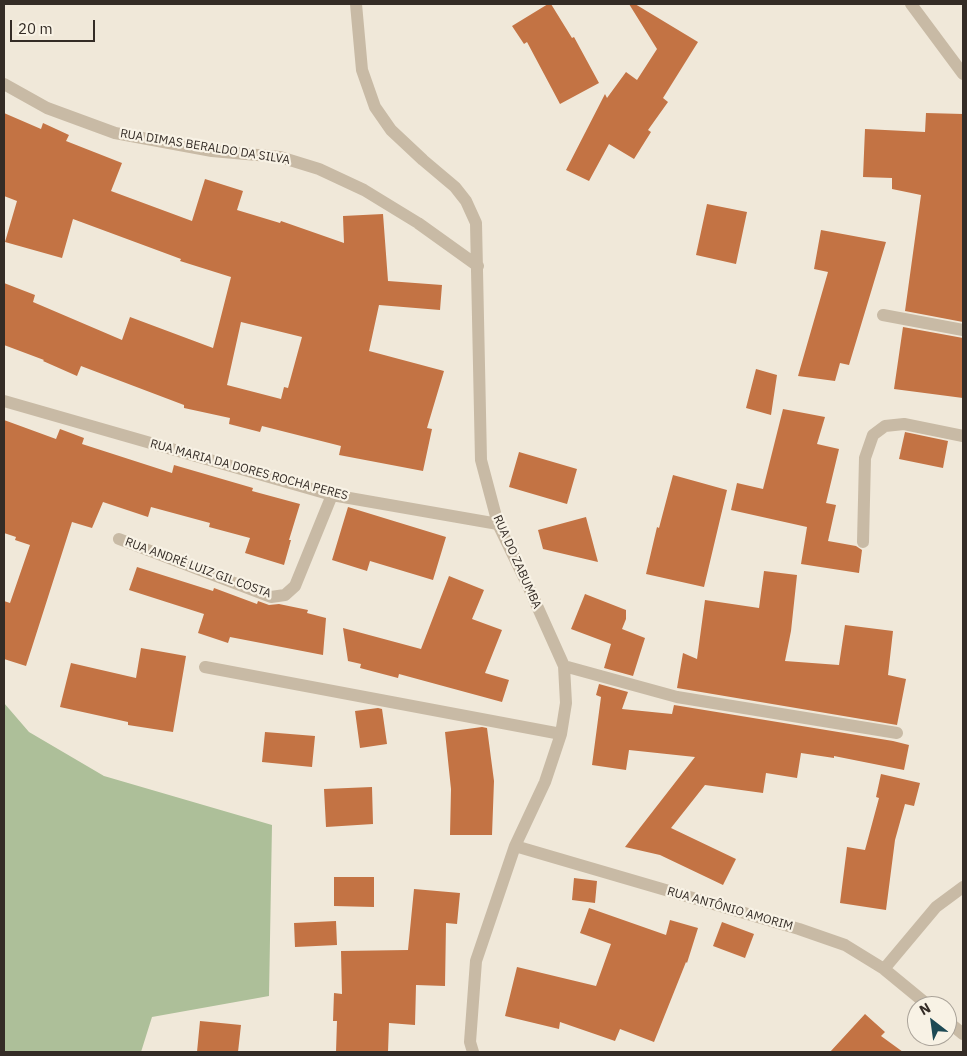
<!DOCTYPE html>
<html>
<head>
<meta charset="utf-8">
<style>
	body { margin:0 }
	#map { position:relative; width:967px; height:1056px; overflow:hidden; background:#f0e8d9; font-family:"IBM Plex Sans",sans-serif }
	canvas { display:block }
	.frame { position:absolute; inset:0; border:5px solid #342c26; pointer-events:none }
	.north { position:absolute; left:907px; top:996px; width:50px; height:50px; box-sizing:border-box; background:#f8f2e5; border:1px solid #aaa399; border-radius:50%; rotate:330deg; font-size:14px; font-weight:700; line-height:20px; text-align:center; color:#342c26 }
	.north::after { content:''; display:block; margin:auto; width:18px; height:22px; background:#1d4954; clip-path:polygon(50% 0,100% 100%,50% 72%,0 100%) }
	.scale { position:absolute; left:10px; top:20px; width:85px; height:22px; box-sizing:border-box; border:2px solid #342c26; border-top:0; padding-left:6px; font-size:15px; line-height:18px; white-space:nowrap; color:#342c26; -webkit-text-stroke:4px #f8f2e5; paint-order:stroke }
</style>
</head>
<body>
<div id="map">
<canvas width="967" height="1056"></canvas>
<div class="frame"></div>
<div class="north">N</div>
<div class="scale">20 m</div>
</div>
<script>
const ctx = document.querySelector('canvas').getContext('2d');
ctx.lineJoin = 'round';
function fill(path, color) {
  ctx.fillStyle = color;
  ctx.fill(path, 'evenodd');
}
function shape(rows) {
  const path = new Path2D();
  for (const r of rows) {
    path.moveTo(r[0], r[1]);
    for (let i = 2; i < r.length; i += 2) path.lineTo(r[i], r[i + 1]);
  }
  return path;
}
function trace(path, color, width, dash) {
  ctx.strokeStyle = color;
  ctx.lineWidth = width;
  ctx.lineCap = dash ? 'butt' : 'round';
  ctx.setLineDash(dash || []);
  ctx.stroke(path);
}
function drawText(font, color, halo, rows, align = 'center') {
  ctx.font = font + ' "IBM Plex Sans",sans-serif';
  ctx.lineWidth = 4.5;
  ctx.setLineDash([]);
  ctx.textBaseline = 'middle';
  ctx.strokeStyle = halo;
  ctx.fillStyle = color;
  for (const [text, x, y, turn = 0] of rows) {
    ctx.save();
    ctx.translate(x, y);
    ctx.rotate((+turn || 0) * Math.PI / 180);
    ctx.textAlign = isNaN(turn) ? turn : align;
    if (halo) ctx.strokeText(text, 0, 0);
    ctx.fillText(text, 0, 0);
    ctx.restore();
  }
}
const green = shape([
	[4,703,29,732,104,776,272,825,269,996,152,1017,141,1052,4,1052]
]);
const building = shape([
	[548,4,551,4,572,38,574,37,599,83,560,104,527,42,524,44,512,26],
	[629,4,635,4,698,42,663,98,668,102,648,130,651,132,634,159,609,144,589,181,566,170,605,94,607,98,626,72,637,80,657,49],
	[4,113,41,129,43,123,69,135,66,141,122,163,111,191,192,221,205,179,243,191,237,210,280,223,281,221,344,243,343,216,383,214,388,281,442,285,440,310,379,305,369,351,444,371,427,428,432,429,423,471,339,455,341,446,262,426,260,432,229,424,230,418,184,408,184,405,81,366,77,376,43,361,44,360,4,345,4,283,35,295,33,302,122,340,130,317,213,348,231,277,180,261,181,259,73,219,62,258,5,242,17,201,4,196],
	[241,322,302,337,288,388,284,387,281,399,227,385],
	[926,113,963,114,963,322,905,311,921,195,892,189,892,178,863,177,865,129,925,132],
	[707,204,747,212,736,264,696,255],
	[821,230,886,242,849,365,840,363,835,381,798,376,828,272,814,269],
	[903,327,963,338,963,398,894,389],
	[756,369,777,375,771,415,746,408],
	[783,409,825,417,817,444,839,449,826,503,836,505,828,541,856,546,862,550,859,573,801,564,807,527,731,510,737,483,763,489],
	[4,420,56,439,60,429,84,438,82,444,172,473,174,465,253,488,252,491,300,504,289,540,291,540,284,565,245,553,250,538,209,527,210,523,151,507,148,517,103,502,92,528,72,522,26,666,4,659,4,601,10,603,30,545,15,540,16,537,4,533],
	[905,432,948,441,943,468,899,459],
	[519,452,577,469,567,504,509,487],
	[673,475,727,490,704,587,646,574,657,527,659,528],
	[348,507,446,537,433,580,370,561,367,571,332,560],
	[586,517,598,562,543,549,538,530],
	[137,567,213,591,214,588,257,604,258,601,269,605,279,604,308,610,307,613,326,618,323,655,230,637,228,643,198,633,204,614,129,590],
	[764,571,797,575,791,631,785,661,839,665,845,625,893,631,888,675,906,679,897,725,677,688,683,653,697,659,705,600,759,608],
	[449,576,484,590,472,619,502,630,485,673,509,680,502,702,399,674,398,678,360,668,361,664,348,661,343,628,421,649],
	[585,594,626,610,626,619,622,629,645,638,633,676,604,668,611,644,571,629],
	[141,648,186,656,173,732,128,725,128,722,60,707,71,663,136,678],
	[599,684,628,692,622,709,672,714,674,705,893,741,909,745,904,770,834,756,834,758,801,753,797,778,766,773,763,793,705,785,671,828,736,859,723,885,660,855,625,847,695,757,629,750,626,770,592,765,601,697,596,695],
	[378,708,382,709,387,744,360,748,355,711],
	[482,727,487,728,494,781,492,835,450,835,451,789,445,732],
	[265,732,315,736,312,767,262,762],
	[881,774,920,783,914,806,905,804,895,840,886,910,840,903,847,847,865,850,879,798,876,797],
	[372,787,373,824,326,827,324,789],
	[334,877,374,877,374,907,334,906],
	[574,878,597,881,595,903,572,900],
	[414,889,460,893,457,924,446,923,445,986,416,985,415,1025,389,1023,388,1052,336,1052,337,1021,333,1021,334,993,342,994,341,951,408,950],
	[589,908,666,935,670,920,698,928,687,963,686,962,654,1042,620,1029,615,1041,560,1022,559,1029,505,1016,517,967,596,986,611,944,580,933],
	[336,921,337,945,295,947,294,923],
	[722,922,754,934,745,958,713,946],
	[865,1014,885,1032,881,1036,903,1052,830,1052],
	[200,1021,241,1025,238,1052,197,1052]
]);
const street = shape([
	[356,4,362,70,375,107,391,130,423,160,455,187,466,201,476,223,481,460,498,524,529,588,564,666,566,703,561,734,545,782,515,846,476,961,470,1042,473,1052],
	[911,4,963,74],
	[4,84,47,108,115,133,212,151,280,157,319,169,364,190,418,223,478,266],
	[883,315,963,330],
	[4,401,332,495,498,524],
	[119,539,271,597,285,595,295,586,332,495],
	[863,542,865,458,873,435,885,426,904,424,963,436],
	[564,666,677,697,897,733],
	[205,667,561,734],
	[515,846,799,929,845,945,884,969,929,1006],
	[884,969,936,907,963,887],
	[947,1021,963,1034]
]);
const streetNames = [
	["RUA DIMAS BERALDO DA SILVA",205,147,9],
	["RUA MARIA DA DORES ROCHA PERES",249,470,15],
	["RUA DO ZABUMBA",517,562,66],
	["RUA ANDRÉ LUIZ GIL COSTA",198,568,20],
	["RUA ANTÔNIO AMORIM",730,909,16]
];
fill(green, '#adbf99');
fill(building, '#c37344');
trace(street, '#c8baa5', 12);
drawText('12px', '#342c26', '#f8f2e5', streetNames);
</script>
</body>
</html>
